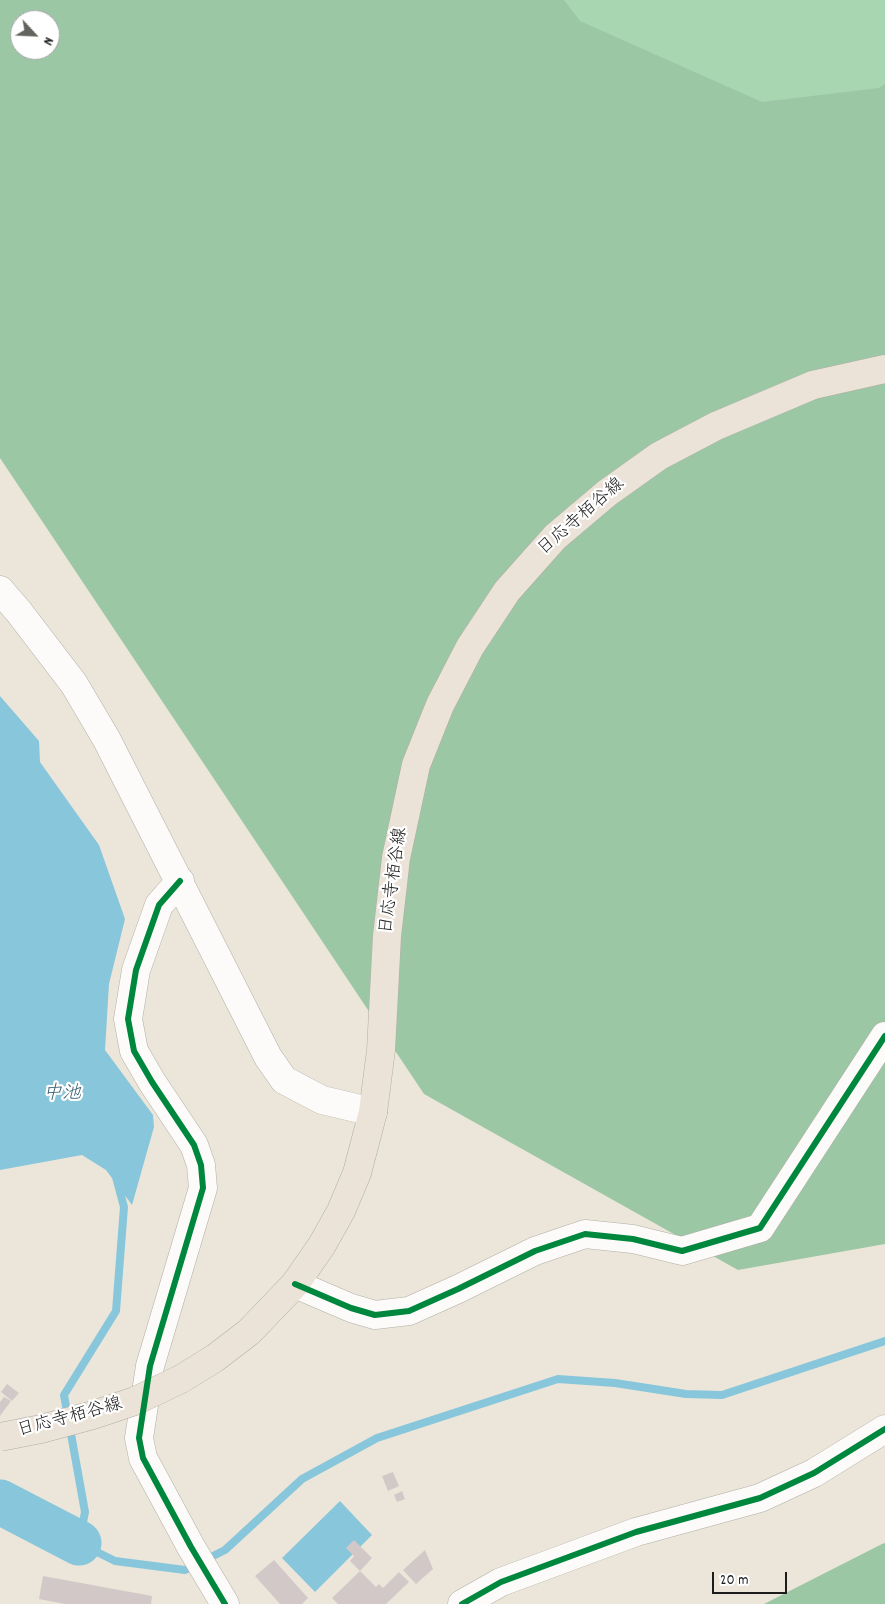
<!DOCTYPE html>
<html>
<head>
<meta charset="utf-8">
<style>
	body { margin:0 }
	#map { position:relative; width:885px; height:1604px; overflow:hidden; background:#ebe6d9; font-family:Dekko,sans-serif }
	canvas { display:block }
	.north { position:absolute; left:10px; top:10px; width:50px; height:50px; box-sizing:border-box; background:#fff; border:1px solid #a4a4a4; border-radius:50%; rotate:115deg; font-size:14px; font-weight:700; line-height:20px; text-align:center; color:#1c1c1c }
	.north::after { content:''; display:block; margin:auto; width:18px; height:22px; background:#64635e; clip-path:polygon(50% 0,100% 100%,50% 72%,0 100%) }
	.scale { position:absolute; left:712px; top:1572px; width:75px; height:22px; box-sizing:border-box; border:2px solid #1c1c1c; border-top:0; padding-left:6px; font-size:15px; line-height:18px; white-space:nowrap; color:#1c1c1c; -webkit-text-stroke:4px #fff; paint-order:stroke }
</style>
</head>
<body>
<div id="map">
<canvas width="885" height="1604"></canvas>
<div class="north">N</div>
<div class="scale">20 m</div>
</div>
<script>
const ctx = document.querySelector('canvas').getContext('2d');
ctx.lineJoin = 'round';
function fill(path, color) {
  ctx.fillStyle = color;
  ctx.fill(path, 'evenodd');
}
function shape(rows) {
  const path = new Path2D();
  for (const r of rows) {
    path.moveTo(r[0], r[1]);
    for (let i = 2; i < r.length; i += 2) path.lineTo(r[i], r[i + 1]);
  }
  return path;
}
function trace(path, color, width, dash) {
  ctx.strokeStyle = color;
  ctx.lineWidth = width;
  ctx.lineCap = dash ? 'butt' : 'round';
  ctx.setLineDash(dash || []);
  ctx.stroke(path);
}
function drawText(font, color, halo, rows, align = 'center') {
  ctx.font = font + ' Dekko,"Klee One",sans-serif';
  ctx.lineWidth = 4.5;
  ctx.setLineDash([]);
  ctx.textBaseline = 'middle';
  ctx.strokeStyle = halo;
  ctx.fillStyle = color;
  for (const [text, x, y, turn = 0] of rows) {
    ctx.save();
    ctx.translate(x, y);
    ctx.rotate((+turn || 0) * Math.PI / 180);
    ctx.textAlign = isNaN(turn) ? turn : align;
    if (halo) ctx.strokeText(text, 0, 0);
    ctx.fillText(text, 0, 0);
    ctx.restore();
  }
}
const green = shape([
	[556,0,885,0,885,213,575,39]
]);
const forest = shape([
	[0,0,564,0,580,21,762,102,879,88,885,84,885,1244,738,1270,424,1094,0,458],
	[20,20,50,20,50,50,20,50],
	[885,1543,885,1604,764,1604,882,1544]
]);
const water = shape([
	[0,696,39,741,40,762,99,845,125,919,109,984,105,1050,153,1115,154,1127,132,1205,106,1170,82,1155,0,1170],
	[340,1501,372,1535,315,1592,282,1558]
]);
const stream = shape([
	[116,1177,124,1207,116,1311,64,1395,85,1512,79,1543,115,1561,185,1570,225,1550,302,1479,377,1438,558,1379,615,1383,686,1394,722,1395,885,1341]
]);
const river = shape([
	[0,1502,79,1543]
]);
const building = shape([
	[7,1384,19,1393,12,1401,1,1392],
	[4,1397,11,1401,0,1416,0,1402],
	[393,1472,399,1486,388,1491,382,1476],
	[402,1491,405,1499,397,1502,394,1495],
	[354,1540,372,1558,360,1571,350,1561,354,1556,346,1548],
	[425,1550,433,1569,416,1584,403,1570],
	[274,1560,308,1598,302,1604,280,1604,255,1576],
	[360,1571,376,1587,379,1584,383,1588,399,1572,409,1582,386,1604,338,1604,332,1598],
	[43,1576,152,1596,151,1604,65,1604,39,1599]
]);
const minor = shape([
	[0,590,19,612,74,684,107,740,268,1057,284,1080,322,1100,373,1112],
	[180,881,159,905,136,970,128,1019,134,1051,152,1082,194,1145,201,1165,203,1188,150,1366,139,1438,143,1458,191,1547,225,1604],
	[295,1284,351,1308,375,1315,409,1311,458,1289,535,1251,585,1234,633,1239,682,1251,760,1228,885,1036],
	[462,1604,501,1582,636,1532,760,1498,814,1473,885,1429]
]);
const major = shape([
	[181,1379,215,1358,249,1332,295,1284,322,1245,341,1211,357,1173,373,1112,381,1050,387,936,396,858,416,765,440,705,470,647,507,591,555,537,607,493,659,456,716,426,813,385,885,369]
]);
const majorBridge = shape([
	[0,1437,41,1429,93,1415,135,1401,181,1379]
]);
const cycleway = shape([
	[180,881,159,905,136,970,128,1019,134,1051,152,1082,194,1145,201,1165,203,1188,150,1366,139,1438,143,1458,191,1547,225,1604],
	[295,1284,351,1308,375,1315,409,1311,458,1289,535,1251,585,1234,633,1239,682,1251,760,1228,885,1036],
	[462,1604,501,1582,636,1532,760,1498,814,1473,885,1429]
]);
const streetNames = [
	["日応寺栢谷線",582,518,-41],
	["日応寺栢谷線",395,881,-82],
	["日応寺栢谷線",70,1419,-15]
];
const waterNames = [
	["中池",62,1095]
];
fill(green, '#a7d6b0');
fill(forest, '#9cc7a5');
fill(water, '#88c6db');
trace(stream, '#88c6db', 8);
trace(river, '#88c6db', 45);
fill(building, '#d3c8c8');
trace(minor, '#b1aea6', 29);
trace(major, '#b1aea6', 29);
trace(minor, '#fcfbf9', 28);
trace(major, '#ebe3d7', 28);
trace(majorBridge, '#b1aea6', 29, []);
trace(majorBridge, '#ebe3d7', 28);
trace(cycleway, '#00873e', 6);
drawText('18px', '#1c1c1c', '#fff', streetNames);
drawText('italic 19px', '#3a6372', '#fff', waterNames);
</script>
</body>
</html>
